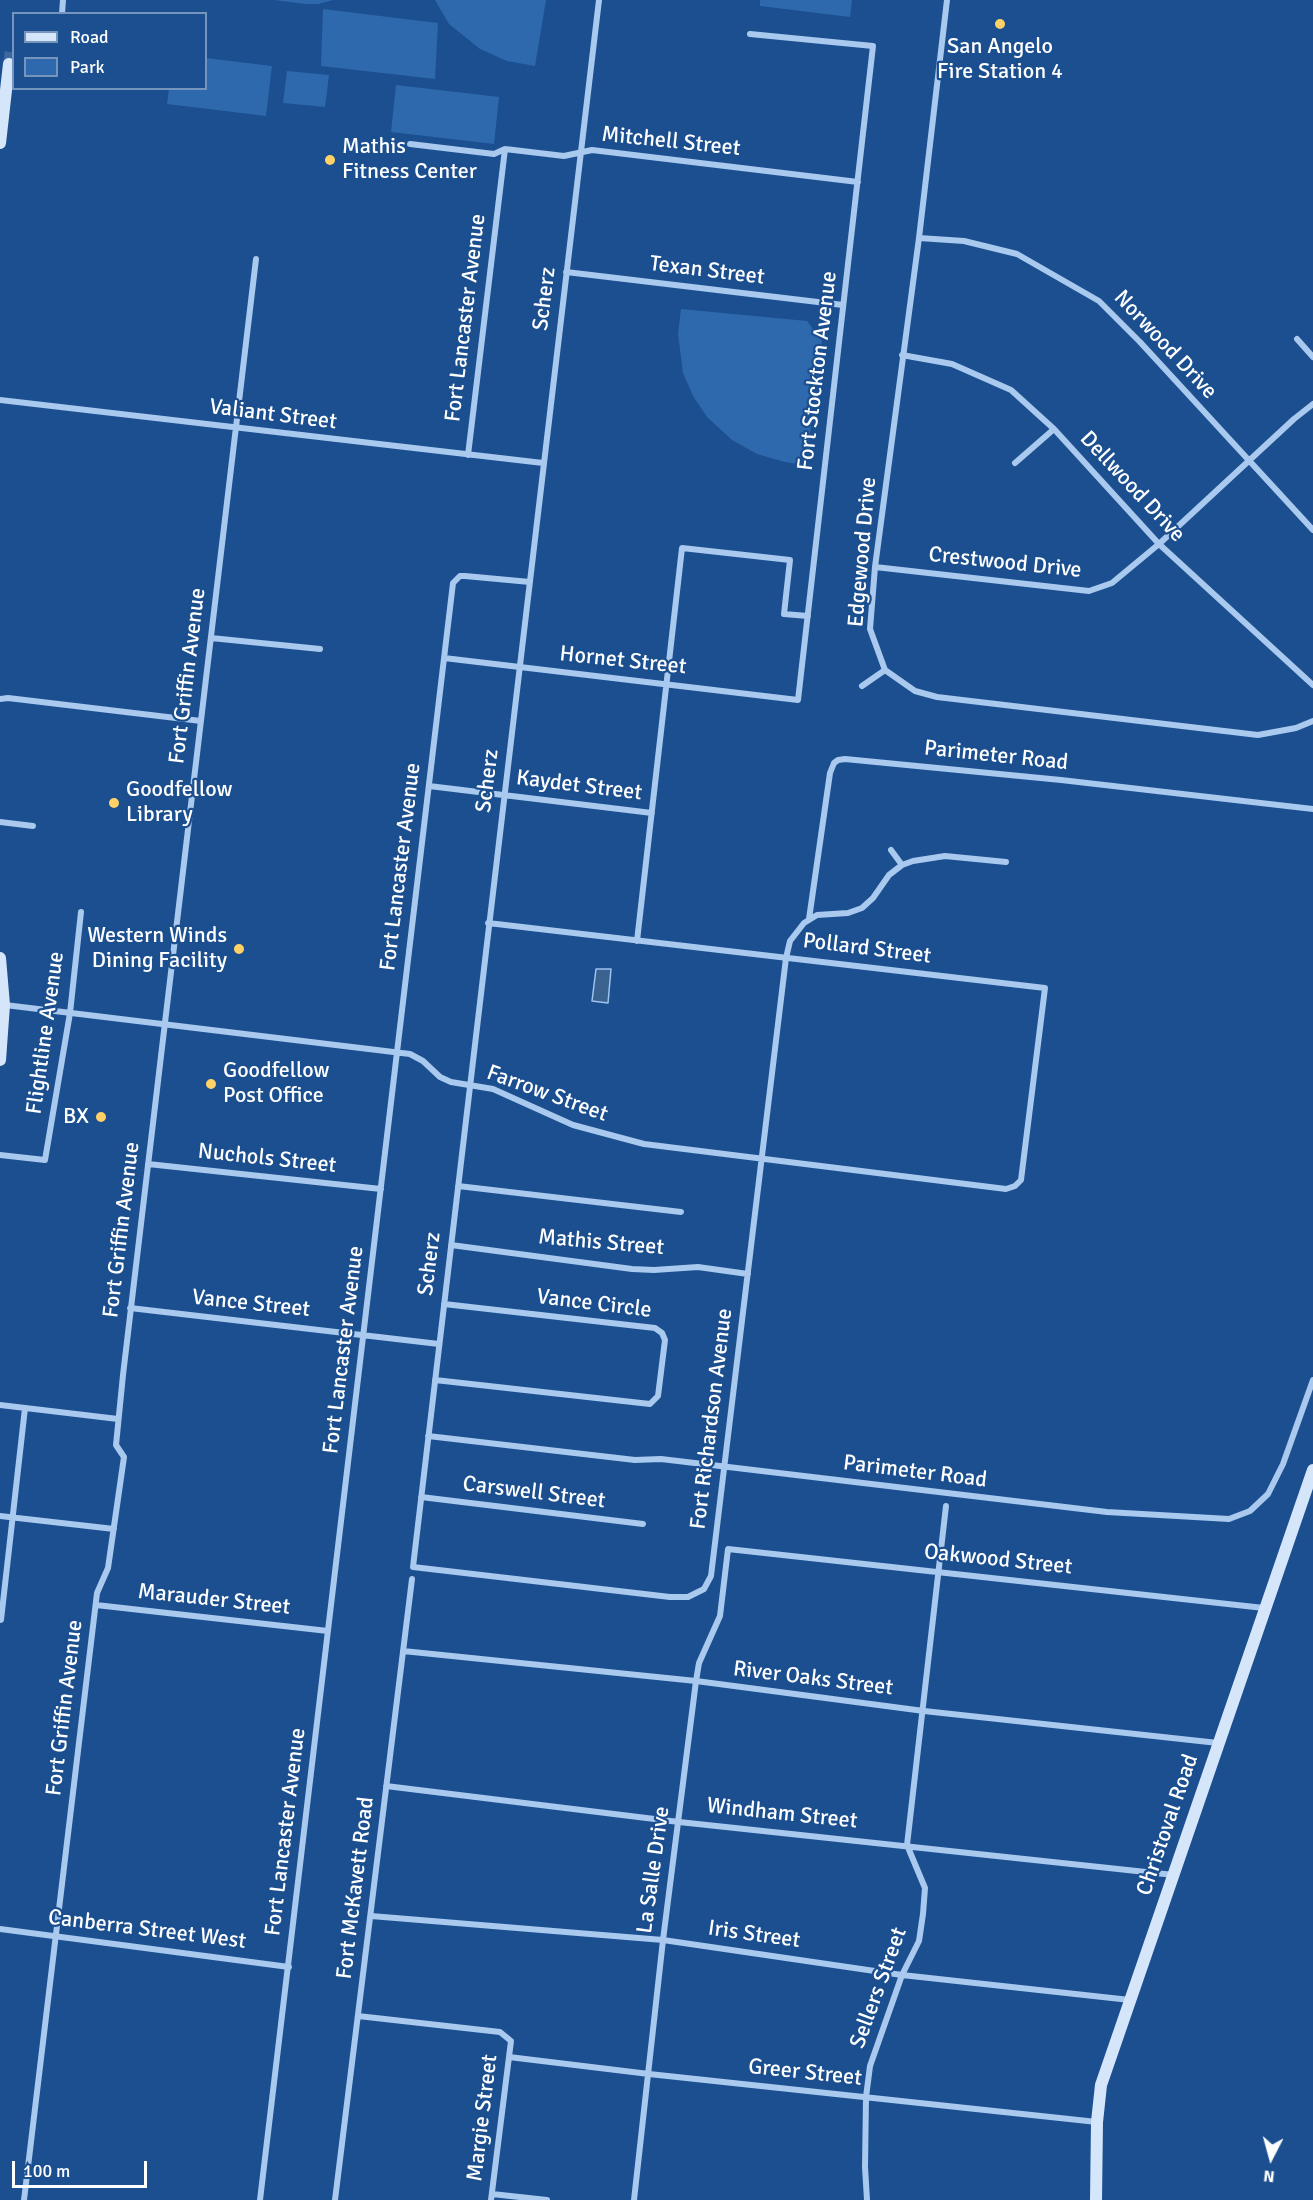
<!DOCTYPE html>
<html>
<head>
<meta charset="utf-8">
<style>
	body { margin:0 }
	#map { position:relative; width:1313px; height:2200px; overflow:hidden; background:#1b4f8f; font-family:Signika,sans-serif }
	canvas { display:block }
	.legend { position:absolute; left:12px; top:12px; width:195px; height:78px; box-sizing:border-box; background:#1b4f8f; border:2px solid #7695bc; margin:0; padding:8px 10px; list-style:none; font-size:18px; color:#fff }
	.legend li { display:flex; align-items:center; gap:12px; height:30px }
	.legend b { width:30px; border:2px solid #7695bc }
	.north { position:absolute; left:1241px; top:2128px; width:60px; height:60px; -webkit-text-stroke:4px #1b4f8f; paint-order:stroke; rotate:186deg; font-size:16px; font-weight:700; line-height:24px; text-align:center; color:#fff }
	.north::after { content:''; display:block; margin:auto; width:21px; height:27px; background:#fff; clip-path:polygon(50% 0,100% 100%,50% 72%,0 100%) }
	.scale { position:absolute; left:12px; top:2161px; width:135px; height:27px; box-sizing:border-box; border:3px solid #fff; border-top:0; padding-left:8px; font-size:18px; line-height:21px; white-space:nowrap; color:#fff; -webkit-text-stroke:4px #1b4f8f; paint-order:stroke }
</style>
</head>
<body>
<div id="map">
<canvas width="1313" height="2200"></canvas>
<ul class="legend">
<li><b style="height:8px;background:#d6e6fa"></b>Road</li>
<li><b style="height:16px;background:#2e69ad"></b>Park</li>
</ul>
<div class="north">N</div>
<div class="scale">100 m</div>
</div>
<script>
const ctx = document.querySelector('canvas').getContext('2d');
ctx.lineJoin = 'round';
function fill(path, color) {
  ctx.fillStyle = color;
  ctx.fill(path, 'evenodd');
}
function shape(rows) {
  const path = new Path2D();
  for (const r of rows) {
    path.moveTo(r[0], r[1]);
    for (let i = 2; i < r.length; i += 2) path.lineTo(r[i], r[i + 1]);
  }
  return path;
}
function trace(path, color, width, dash) {
  ctx.strokeStyle = color;
  ctx.lineWidth = width;
  ctx.lineCap = dash ? 'butt' : 'round';
  ctx.setLineDash(dash || []);
  ctx.stroke(path);
}
function drawText(font, color, halo, rows, align = 'center') {
  ctx.font = font + ' Signika,sans-serif';
  ctx.lineWidth = 4.5;
  ctx.setLineDash([]);
  ctx.textBaseline = 'middle';
  ctx.strokeStyle = halo;
  ctx.fillStyle = color;
  for (const [text, x, y, turn = 0] of rows) {
    ctx.save();
    ctx.translate(x, y);
    ctx.rotate((+turn || 0) * Math.PI / 180);
    ctx.textAlign = isNaN(turn) ? turn : align;
    if (halo) ctx.strokeText(text, 0, 0);
    ctx.fillText(text, 0, 0);
    ctx.restore();
  }
}
const green = shape([
	[274,0,333,0,318,4,306,4],
	[435,0,546,0,535,66,507,61,480,49,449,24],
	[760,0,852,0,850,17,760,6],
	[323,9,438,23,435,79,321,66],
	[206,58,272,66,266,116,167,104,169,89,206,88],
	[287,71,329,75,325,107,283,103],
	[396,85,499,97,494,144,391,132],
	[681,309,807,321,822,341,806,465,785,462,757,454,732,440,707,417,693,396,683,373,678,334]
]);
const water = shape([
	[596,969,611,969,608,1003,592,1001,596,969]
]);
const secondaryTunnel = shape([
	[9,64,11,50]
]);
const street = shape([
	[599,0,413,1567,670,1597,688,1597,704,1589,711,1576,786,958,790,941,804,923,817,915,848,913,862,908,873,898,889,875,902,865,913,861,945,856,1006,862],
	[947,0,919,238,875,567,870,629,885,670,915,691,937,697,1258,735,1296,728,1313,721],
	[62,14,63,0],
	[410,144,494,154,505,149,564,156,592,150,858,182],
	[919,238,964,241,1017,254,1099,301,1140,342,1313,530],
	[566,272,843,305],
	[1297,339,1313,357],
	[902,355,952,364,1011,390,1054,429,1159,544,1313,685],
	[0,400,543,463],
	[468,455,505,149],
	[1015,463,1054,429],
	[875,567,1089,591,1112,583,1159,544,1294,419,1313,404],
	[211,638,320,649],
	[444,658,798,700,873,46,750,34],
	[862,686,885,670],
	[0,699,8,698,201,721],
	[429,786,652,813],
	[0,822,33,826],
	[891,850,902,865],
	[809,919,830,773,834,763,838,760,845,759,1061,780,1313,809],
	[637,941,682,548,790,560,784,614,808,616],
	[5,1005,410,1054,423,1061,440,1077,451,1082,493,1089,573,1125,644,1144,1006,1189,1015,1186,1021,1180,1045,988,488,923],
	[0,1155,45,1160,70,1013,81,912],
	[148,1164,381,1189],
	[458,1186,681,1212],
	[451,1245,632,1269,654,1270,698,1267,748,1274],
	[130,1308,439,1344],
	[435,1380,650,1404,658,1396,665,1340,662,1333,655,1328,444,1304],
	[0,1405,118,1419],
	[428,1436,635,1460,661,1459,1107,1512,1229,1519,1250,1511,1268,1494,1283,1464,1313,1380],
	[421,1497,643,1524],
	[0,1516,114,1529],
	[96,1605,328,1631],
	[1,1620,25,1408],
	[403,1651,696,1681,924,1711,1218,1743],
	[386,1786,679,1822,1174,1875],
	[371,1916,663,1940,902,1975,1130,2000],
	[0,1929,289,1967],
	[358,2016,500,2032,511,2041,491,2200],
	[509,2057,649,2074,1097,2122],
	[492,2194,547,2200],
	[24,2200,97,1593,108,1568,124,1457,116,1445,123,1375,256,259],
	[260,2200,453,583,460,576,465,576,530,582],
	[335,2200,412,1579],
	[634,2200,663,1940,696,1681,699,1663,720,1616,728,1549,1264,1608],
	[867,2200,865,2167,866,2097,870,2066,902,1975,919,1941,923,1914,925,1888,907,1845,946,1506]
]);
const secondary = shape([
	[0,143,9,64],
	[0,958,4,1005,0,1060],
	[1096,2200,1097,2122,1101,2085,1313,1470]
]);
const markers = [
	[1000,24,6,"#ffd166"],
	[330,160,6,"#ffd166"],
	[114,803,6,"#ffd166"],
	[239,949,6,"#ffd166"],
	[211,1084,6,"#ffd166"],
	[101,1117,6,"#ffd166"]
];
const poiNames = [
	["San Angelo",1000,47,"center"],
	["Fire Station 4",1000,72,"center"],
	["Mathis",342,147],
	["Fitness Center",342,172],
	["Goodfellow",126,790],
	["Library",126,815],
	["Western Winds",227,936,"right"],
	["Dining Facility",227,961,"right"],
	["Goodfellow",223,1071],
	["Post Office",223,1096],
	["BX",89,1117,"right"]
];
const streetNames = [
	["Mitchell Street",671,142,6],
	["Texan Street",707,271,7],
	["Scherz",545,299,-83],
	["Fort Lancaster Avenue",466,318,-83],
	["Norwood Drive",1165,345,47],
	["Fort Stockton Avenue",818,371,-83],
	["Valiant Street",273,415,7],
	["Dellwood Drive",1132,487,47],
	["Edgewood Drive",863,552,-85],
	["Crestwood Drive",1005,563,6],
	["Hornet Street",623,661,6],
	["Fort Griffin Avenue",188,676,-83],
	["Parimeter Road",996,756,6],
	["Scherz",488,781,-83],
	["Kaydet Street",579,786,7],
	["Fort Lancaster Avenue",401,867,-83],
	["Pollard Street",867,949,7],
	["Flightline Avenue",46,1033,-82],
	["Farrow Street",547,1094,20],
	["Nuchols Street",267,1159,6],
	["Fort Griffin Avenue",122,1230,-83],
	["Mathis Street",601,1243,5],
	["Scherz",430,1264,-83],
	["Vance Street",251,1304,6],
	["Vance Circle",594,1304,7],
	["Fort Lancaster Avenue",344,1350,-83],
	["Fort Richardson Avenue",712,1419,-83],
	["Parimeter Road",915,1472,7],
	["Carswell Street",534,1493,7],
	["Oakwood Street",998,1560,6],
	["Marauder Street",214,1600,6],
	["River Oaks Street",813,1679,7],
	["Fort Griffin Avenue",65,1708,-83],
	["Windham Street",782,1814,6],
	["Christoval Road",1168,1825,-71],
	["Fort Lancaster Avenue",286,1832,-83],
	["La Salle Drive",654,1870,-82],
	["Fort McKavett Road",356,1888,-83],
	["Canberra Street West",147,1930,7],
	["Iris Street",754,1935,8],
	["Sellers Street",879,1988,-70],
	["Greer Street",805,2073,6],
	["Margie Street",483,2118,-83]
];
fill(green, '#2e69ad');
fill(water, '#3c6290');
trace(water, '#9cc4f0', 1.5);
trace(secondaryTunnel, '#3d69a0', 12, [12, 6]);
trace(street, '#a9c9ee', 6);
trace(secondary, '#d6e6fa', 12);
for (const [x, y, r, color] of markers) {
  const dot = new Path2D();
  dot.arc(x, y, r, 0, 2 * Math.PI);
  ctx.fillStyle = color;
  ctx.fill(dot);
  trace(dot, '#1b4f8f', 2);
}
drawText('22px', '#fff', '#1b4f8f', poiNames, 'left');
drawText('22px', '#fff', '#1b4f8f', streetNames);
</script>
</body>
</html>
